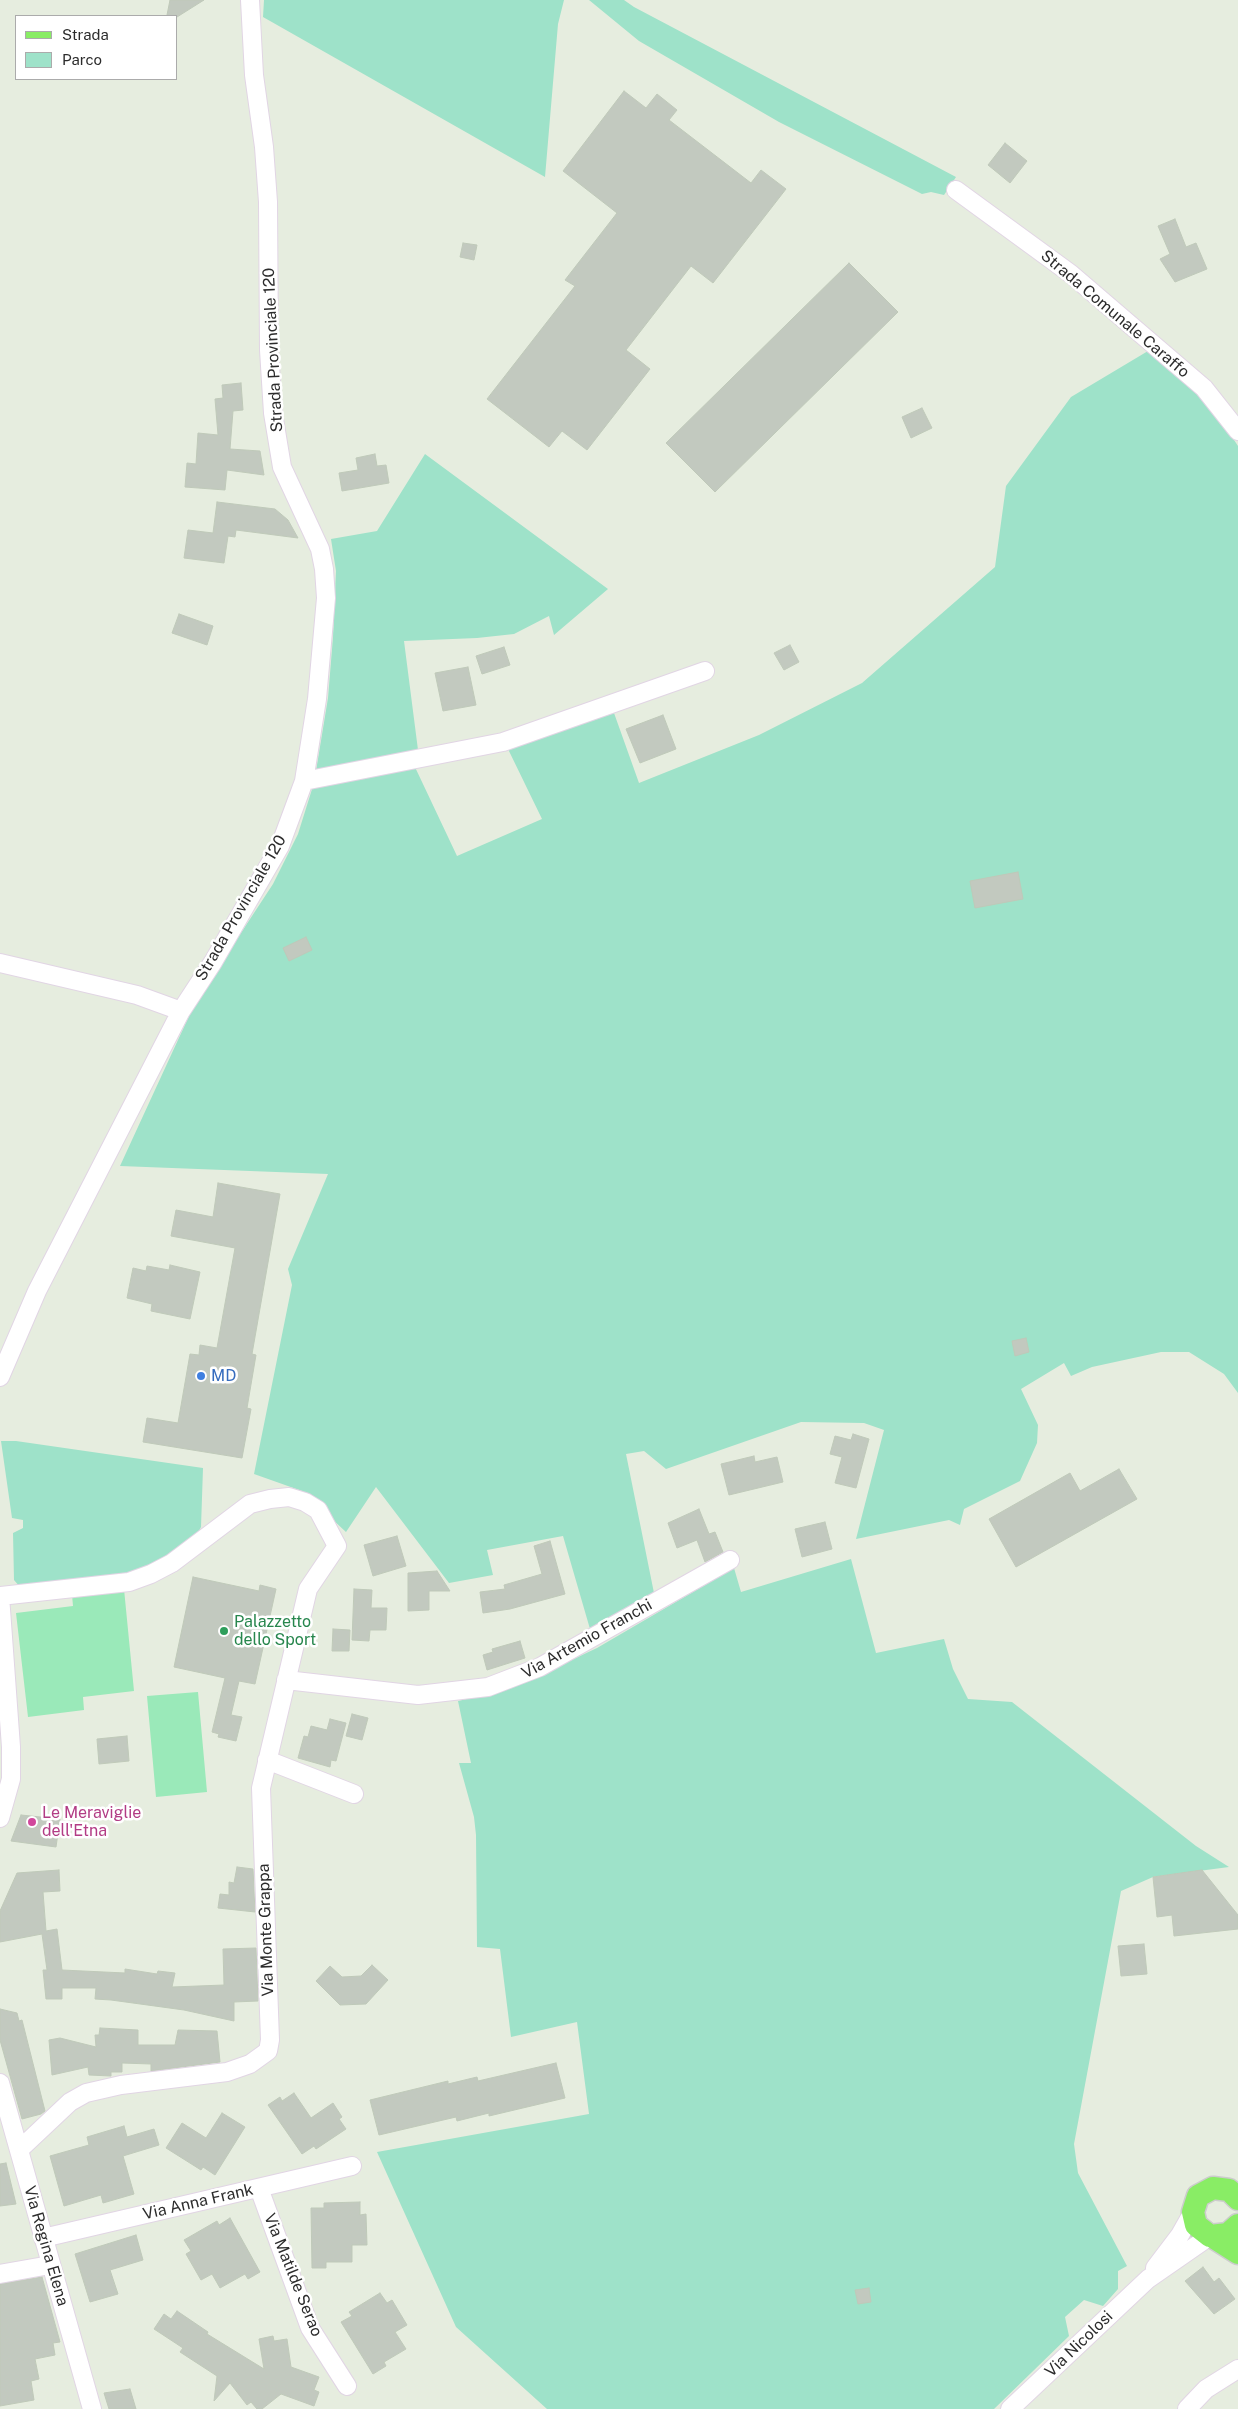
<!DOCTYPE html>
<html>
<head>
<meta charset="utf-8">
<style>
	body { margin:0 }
	#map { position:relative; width:1238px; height:2409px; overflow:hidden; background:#e6eddf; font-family:"Public Sans",sans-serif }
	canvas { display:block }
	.legend { position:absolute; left:15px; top:15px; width:162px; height:65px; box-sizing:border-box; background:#fff; border:1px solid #ababab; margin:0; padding:6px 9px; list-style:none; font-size:15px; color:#2c2c2c }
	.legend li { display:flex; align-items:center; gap:10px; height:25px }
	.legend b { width:25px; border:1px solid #ababab }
</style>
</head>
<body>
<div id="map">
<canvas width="1238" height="2409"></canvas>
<ul class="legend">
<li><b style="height:6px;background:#89ed65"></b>Strada</li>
<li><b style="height:14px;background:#9ee2c9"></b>Parco</li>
</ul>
</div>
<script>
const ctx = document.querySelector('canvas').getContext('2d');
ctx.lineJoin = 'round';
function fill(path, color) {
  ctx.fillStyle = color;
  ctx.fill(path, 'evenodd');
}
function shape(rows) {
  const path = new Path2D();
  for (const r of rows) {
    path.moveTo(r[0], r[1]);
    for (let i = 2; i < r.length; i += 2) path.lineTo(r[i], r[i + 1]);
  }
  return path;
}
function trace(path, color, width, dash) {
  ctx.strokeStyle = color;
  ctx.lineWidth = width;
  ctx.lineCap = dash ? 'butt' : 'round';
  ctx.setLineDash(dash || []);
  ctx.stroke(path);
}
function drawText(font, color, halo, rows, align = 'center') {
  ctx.font = font + ' "Public Sans",sans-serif';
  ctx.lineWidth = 5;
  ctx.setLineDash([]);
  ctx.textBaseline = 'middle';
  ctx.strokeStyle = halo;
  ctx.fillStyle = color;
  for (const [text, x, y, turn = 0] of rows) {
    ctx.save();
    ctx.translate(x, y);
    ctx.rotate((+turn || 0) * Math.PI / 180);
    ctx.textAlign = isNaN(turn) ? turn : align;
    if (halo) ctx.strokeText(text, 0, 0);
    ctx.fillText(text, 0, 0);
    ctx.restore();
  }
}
const green = shape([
	[264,0,564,0,558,24,545,177,263,17],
	[589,0,624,0,634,7,956,177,944,195,931,192,922,194,779,122,639,41],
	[1148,351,1189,384,1215,411,1238,446,1238,1393,1224,1374,1189,1352,1161,1352,1092,1367,1071,1376,1064,1363,1021,1389,1038,1425,1037,1443,1020,1481,964,1509,960,1525,949,1520,856,1539,884,1430,864,1423,801,1422,666,1469,644,1451,626,1454,654,1593,590,1629,563,1536,487,1550,493,1575,449,1583,376,1487,346,1532,302,1491,254,1474,292,1285,288,1269,328,1174,120,1166,195,1003,273,884,298,834,313,786,414,765,457,856,542,819,508,749,614,713,639,783,759,735,862,683,995,567,1006,486,1071,397],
	[425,454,608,589,554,635,549,616,514,634,477,638,404,641,418,750,316,771,328,698,333,637,336,571,331,539,377,531],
	[1,1441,16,1441,203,1468,201,1527,198,1533,159,1562,141,1572,20,1587,14,1580,13,1533,23,1528,23,1520,12,1518],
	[851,1559,876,1653,944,1639,953,1669,968,1699,1012,1702,1196,1846,1229,1867,1153,1877,1121,1891,1074,2144,1078,2173,1127,2266,1118,2271,1118,2289,1103,2306,1084,2300,1065,2317,1069,2336,994,2409,547,2409,456,2327,377,2152,589,2114,577,2022,511,2037,500,1949,477,1947,476,1835,474,1817,459,1763,471,1763,458,1701,512,1688,597,1648,734,1568,741,1592]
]);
const pitch = shape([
	[124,1589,134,1691,83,1697,84,1710,28,1717,16,1613,73,1606,72,1595],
	[198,1692,207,1792,156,1797,147,1696]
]);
const building = shape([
	[170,0,204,0,177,17,167,15,170,0],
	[624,91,646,108,657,94,677,110,669,120,751,183,761,170,786,189,713,283,691,266,626,350,650,369,587,450,562,431,549,447,487,399,575,286,565,280,617,213,563,171,624,91],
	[1005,143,1027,161,1010,183,988,165,1005,143],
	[1175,219,1186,247,1196,243,1207,269,1175,282,1160,259,1170,254,1158,226,1175,219],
	[463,243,477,245,474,260,460,257,463,243],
	[849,263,898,312,715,492,666,443,849,263],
	[241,383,243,410,233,411,230,449,260,451,264,475,227,470,225,490,185,487,187,463,196,464,198,433,218,435,215,399,223,398,222,385,241,383],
	[922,408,932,428,911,438,902,417,922,408],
	[375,454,377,466,386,465,389,483,342,491,339,473,358,470,356,458,375,454],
	[217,502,275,509,288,520,298,538,236,530,235,537,228,536,224,563,184,558,188,530,213,533,217,502],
	[179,614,213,626,207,645,172,633,179,614],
	[790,645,799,662,784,670,774,653,790,645],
	[504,647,510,665,482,674,476,656,504,647],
	[468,667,476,705,443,711,435,673,468,667],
	[663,715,676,749,640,763,626,729,663,715],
	[1018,872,1023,899,975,908,970,881,1018,872],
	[306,937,312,950,289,961,283,948,306,937],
	[218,1183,280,1194,252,1354,256,1355,247,1408,251,1409,242,1458,143,1442,147,1418,178,1423,190,1354,199,1355,200,1345,217,1348,235,1248,171,1236,176,1210,213,1217,218,1183],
	[170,1265,200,1272,190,1319,151,1311,152,1304,127,1298,133,1268,146,1271,147,1266,169,1270,170,1265],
	[1026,1338,1029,1352,1015,1356,1012,1341,1026,1338],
	[853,1434,869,1439,856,1488,835,1483,842,1457,830,1454,835,1436,851,1440,853,1434],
	[754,1456,755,1462,777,1457,783,1482,729,1495,721,1464,754,1456],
	[1119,1469,1137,1499,1016,1567,989,1519,1070,1473,1080,1491,1119,1469],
	[699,1509,709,1534,715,1532,723,1552,705,1562,697,1540,677,1548,668,1523,699,1509],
	[825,1522,832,1549,802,1557,795,1529,825,1522],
	[397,1536,406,1566,373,1576,364,1545,397,1536],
	[550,1541,565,1594,510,1609,483,1613,480,1592,505,1589,504,1585,542,1574,534,1546,550,1541],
	[437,1571,450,1591,429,1591,429,1610,408,1611,408,1573,437,1571],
	[193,1577,259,1591,260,1585,276,1589,255,1684,239,1681,231,1715,242,1717,236,1741,218,1737,219,1734,212,1732,225,1678,174,1667,193,1577],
	[354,1589,372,1590,371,1608,387,1608,386,1630,370,1630,369,1641,352,1640,354,1589],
	[333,1629,350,1630,349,1651,332,1651,333,1629],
	[520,1641,525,1658,487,1670,483,1655,493,1652,492,1649,520,1641],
	[352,1714,368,1718,362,1740,346,1736,352,1714],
	[330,1719,346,1723,336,1761,331,1760,330,1767,298,1758,304,1736,308,1737,311,1726,327,1730,330,1719],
	[127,1736,129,1761,99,1764,97,1739,127,1736],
	[21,1815,60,1819,56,1847,11,1841,21,1815],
	[237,1867,253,1869,255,1912,218,1908,220,1894,229,1895,229,1882,234,1883,237,1867],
	[59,1870,60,1891,43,1892,46,1931,57,1929,62,1970,125,1973,125,1969,157,1974,158,1971,175,1973,172,1987,224,1985,223,1949,256,1948,258,2001,234,2002,234,2021,184,2010,111,2000,95,1999,96,1988,62,1988,62,1999,46,1999,43,1970,47,1970,42,1934,0,1942,0,1911,17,1873,59,1870],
	[1202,1870,1238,1915,1238,1929,1174,1936,1172,1915,1157,1917,1153,1877,1202,1870],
	[1144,1944,1147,1974,1121,1976,1118,1946,1144,1944],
	[372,1965,388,1980,366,2004,340,2005,316,1981,330,1966,342,1977,361,1976,372,1965],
	[0,2009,17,2013,19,2021,22,2020,45,2111,41,2114,22,2119,0,2040,0,2009],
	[100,2028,138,2030,138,2045,175,2045,178,2030,217,2031,220,2062,151,2071,151,2064,122,2063,122,2072,111,2072,111,2076,89,2075,88,2067,52,2075,49,2040,60,2038,96,2047,95,2035,99,2035,100,2028],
	[556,2063,565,2098,489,2116,489,2113,457,2121,456,2117,379,2135,370,2100,448,2081,448,2084,477,2077,478,2081,556,2063],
	[294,2093,311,2118,333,2103,342,2117,339,2119,346,2129,316,2149,314,2146,302,2154,268,2105,280,2097,282,2101,294,2093],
	[222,2113,245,2127,215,2175,203,2167,201,2170,166,2148,182,2123,206,2138,222,2113],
	[124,2126,127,2137,154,2129,159,2145,123,2156,134,2194,103,2203,101,2195,64,2206,50,2156,89,2145,87,2137,124,2126],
	[6,2163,16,2204,0,2206,0,2164,6,2163],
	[360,2202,360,2215,366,2214,367,2245,352,2245,352,2262,326,2262,326,2268,312,2268,311,2208,324,2208,324,2203,360,2202],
	[230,2218,260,2272,248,2279,245,2274,220,2288,212,2274,201,2280,186,2254,191,2251,184,2240,217,2221,219,2225,230,2218],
	[136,2235,143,2260,110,2270,118,2294,90,2302,75,2254,136,2235],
	[1203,2267,1214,2282,1219,2278,1235,2299,1214,2314,1185,2281,1203,2267],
	[42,2277,60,2342,53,2343,55,2355,35,2359,39,2379,31,2381,34,2400,0,2406,0,2284,42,2277],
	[869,2288,871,2302,858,2304,855,2290,869,2288],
	[380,2293,387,2303,392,2300,407,2325,395,2332,406,2349,384,2362,386,2366,373,2374,341,2322,352,2316,349,2312,380,2293],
	[177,2311,208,2332,207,2334,264,2369,259,2339,273,2336,274,2341,287,2339,291,2367,319,2377,314,2390,319,2392,314,2406,281,2394,262,2409,257,2409,251,2402,247,2405,230,2383,214,2401,217,2376,180,2352,183,2348,154,2329,164,2314,171,2319,177,2311],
	[130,2389,136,2409,109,2409,104,2393,130,2389]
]);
const minor = shape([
	[956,190,1071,274,1204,388,1238,431],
	[304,781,503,742,705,671],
	[0,963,137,995,181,1011],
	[0,1377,37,1291,181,1011,213,962,280,846,304,781,317,699,326,598,324,569,320,549,282,467,273,413,269,350,268,202,264,147,254,75,250,0],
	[0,1596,129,1582,151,1574,172,1563,250,1504,270,1499,289,1497,305,1502,318,1510,337,1546,308,1589,261,1788,270,2040,268,2051,250,2064,227,2072,121,2085,86,2093,70,2102,19,2150],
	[0,1596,11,1747,11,1779,0,1818],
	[286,1680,418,1695,488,1687,540,1667,730,1560],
	[267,1760,354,1794],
	[0,2083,92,2409],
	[259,2188,310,2328,347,2386],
	[43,2238,352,2166],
	[1155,2268,1180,2235,1193,2212],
	[0,2274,50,2265],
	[1010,2409,1148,2279,1210,2236],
	[1187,2409,1206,2389,1238,2369]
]);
const major = shape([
	[1238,2199,1229,2190,1213,2188,1198,2196,1193,2212,1196,2225,1210,2236,1228,2234,1238,2225],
	[1213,2237,1238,2253]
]);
const markers = [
	[201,1376,5,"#3f7fe0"],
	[224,1631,5,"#2e9e5b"],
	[32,1822,5,"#d1479c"]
];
const streetNames = [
	["Strada Comunale Caraffo",1115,314,40],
	["Strada Provinciale 120",273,350,-93],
	["Strada Provinciale 120",241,908,-60],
	["Via Artemio Franchi",587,1639,-29],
	["Via Monte Grappa",266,1930,-92],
	["Via Anna Frank",198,2202,-13],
	["Via Regina Elena",46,2246,74],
	["Via Matilde Serao",293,2275,68],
	["Via Nicolosi",1079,2344,-44]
];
const shopNames = [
	["MD",211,1376]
];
const leisureNames = [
	["Palazzetto",234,1622],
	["dello Sport",234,1640]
];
const hotelNames = [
	["Le Meraviglie",42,1813],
	["dell'Etna",42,1831]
];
fill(green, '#9ee2c9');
fill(pitch, '#9ae9b9');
fill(building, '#c2c9bf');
trace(building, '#bfc9b9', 1);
trace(minor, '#e1d5e4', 20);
trace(major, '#ccc', 25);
trace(minor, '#fff', 18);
trace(major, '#89ed65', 22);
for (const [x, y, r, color] of markers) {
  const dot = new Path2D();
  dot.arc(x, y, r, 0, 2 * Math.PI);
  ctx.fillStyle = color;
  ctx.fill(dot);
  trace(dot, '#fff', 2);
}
drawText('16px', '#2c2c2c', '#fff', streetNames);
drawText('16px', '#366cbe', '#fff', shopNames, 'left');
drawText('16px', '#27864d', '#fff', leisureNames, 'left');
drawText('16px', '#b23c85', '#fff', hotelNames, 'left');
</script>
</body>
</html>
